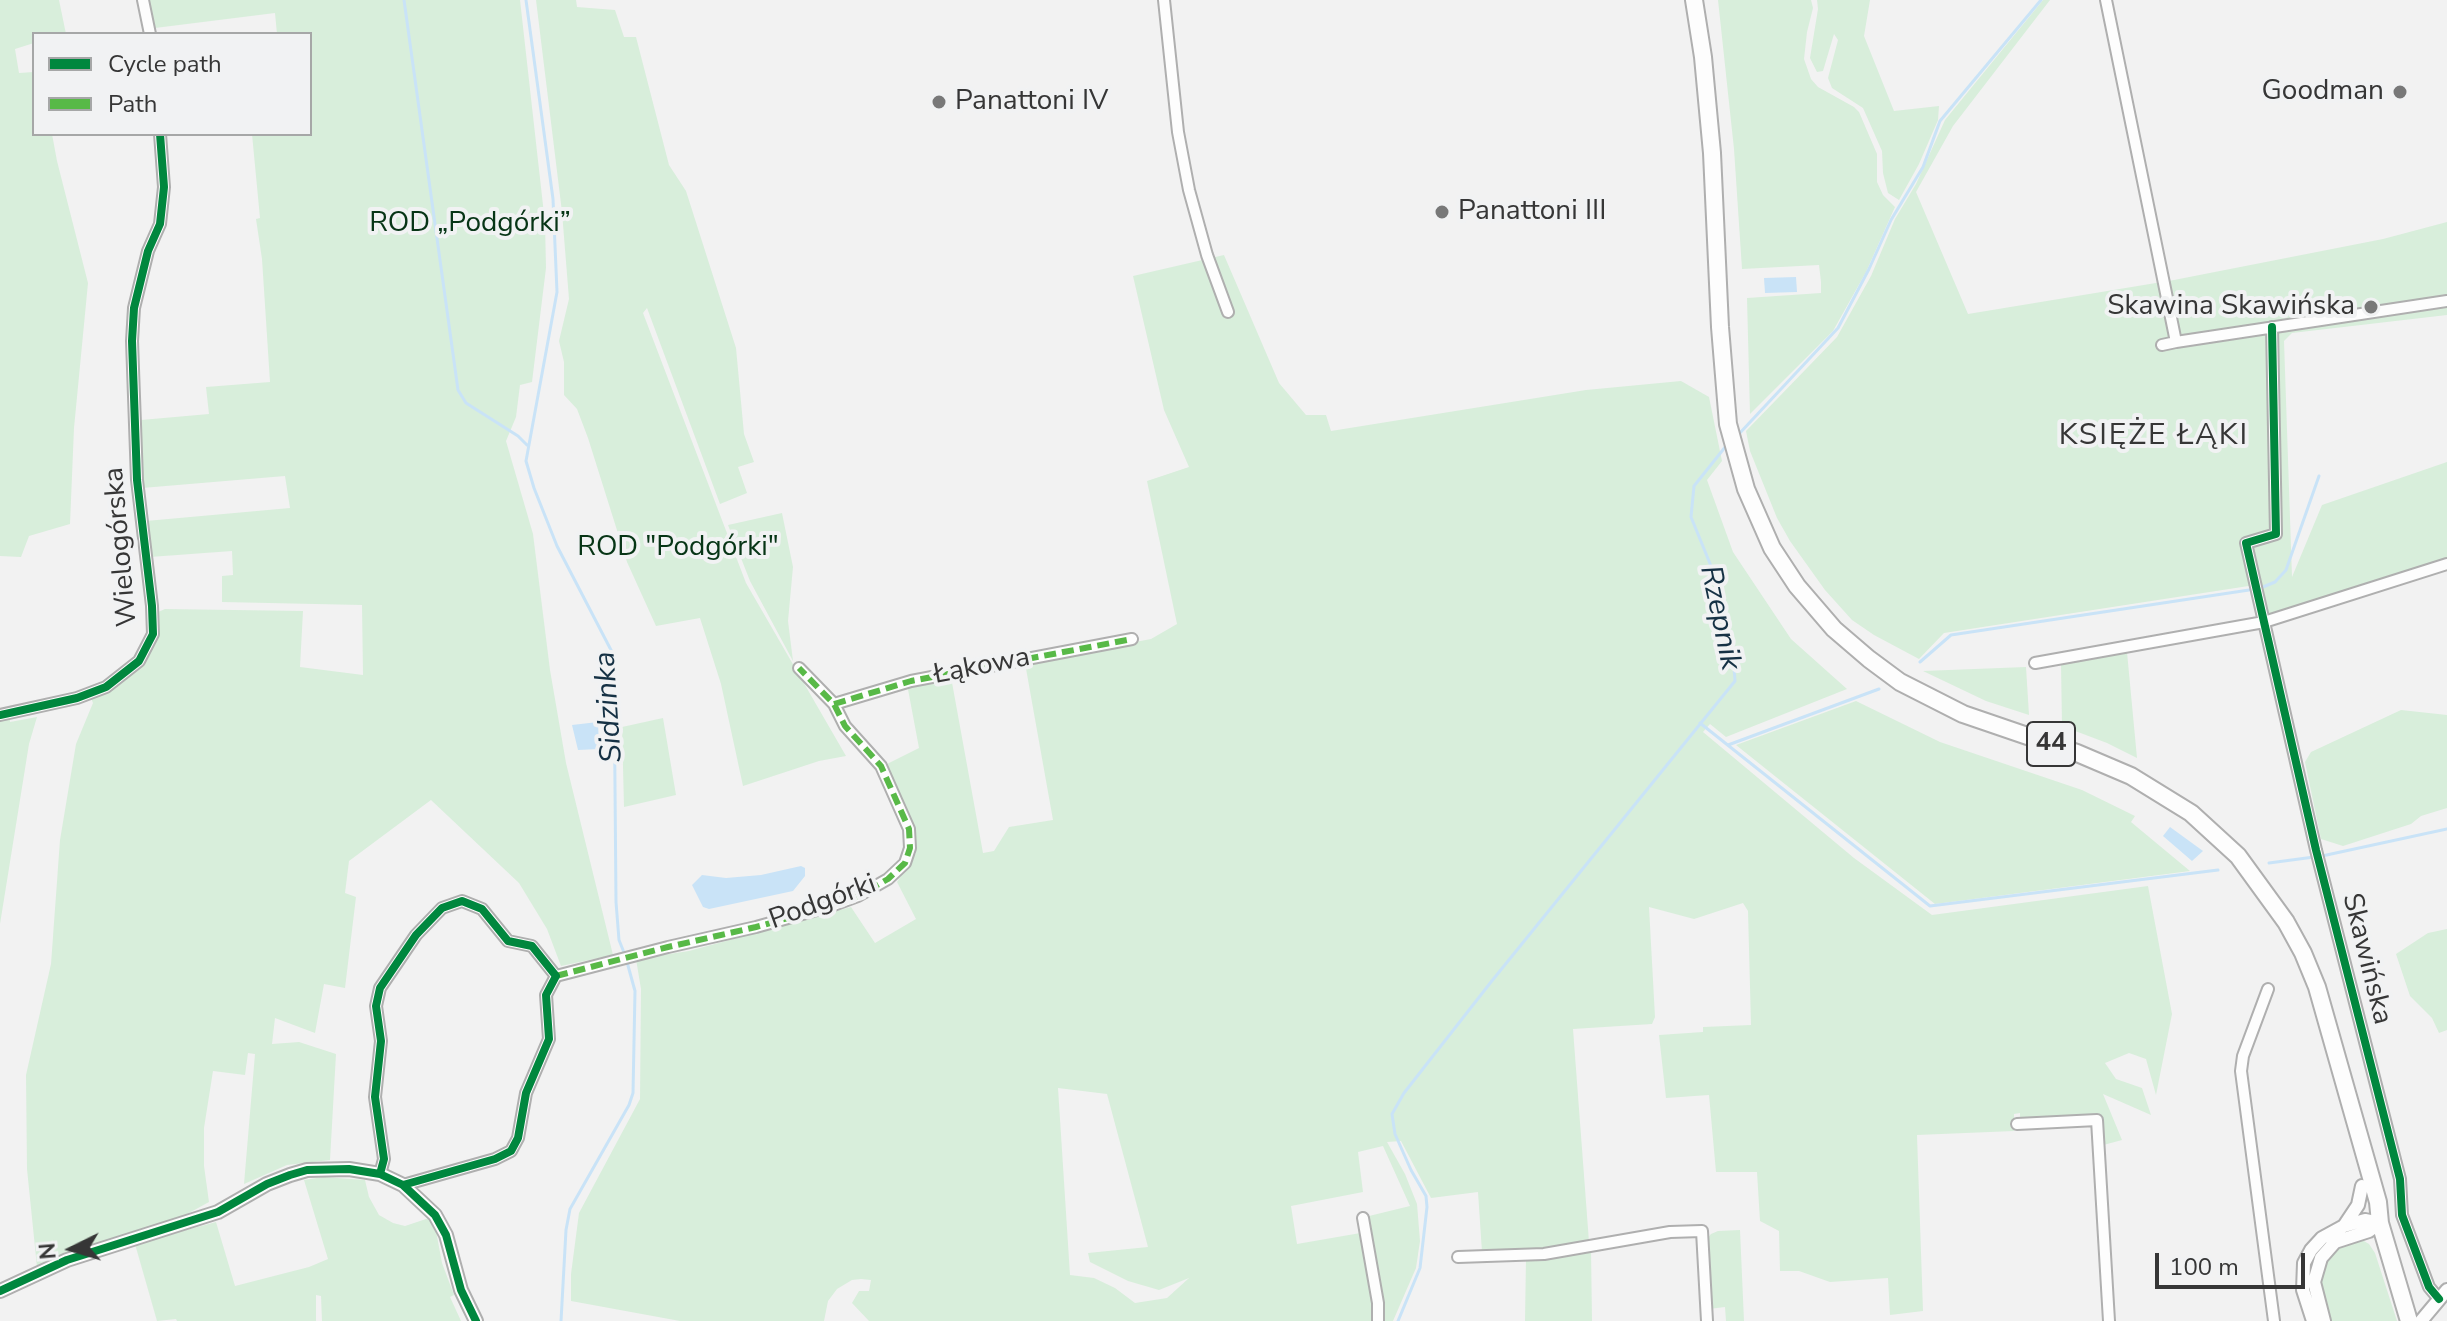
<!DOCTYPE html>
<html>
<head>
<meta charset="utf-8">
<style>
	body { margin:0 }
	#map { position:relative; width:2447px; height:1321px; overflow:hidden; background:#f2f2f2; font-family:"Nunito Sans",sans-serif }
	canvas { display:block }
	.legend { position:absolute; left:32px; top:32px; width:280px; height:104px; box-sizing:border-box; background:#f1f2f3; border:2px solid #a6a7a7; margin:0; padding:10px 14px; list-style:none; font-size:24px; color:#363636 }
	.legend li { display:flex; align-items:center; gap:16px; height:40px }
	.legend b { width:40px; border:2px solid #a6a7a7 }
	.north { position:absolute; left:32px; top:1209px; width:80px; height:80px; -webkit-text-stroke:6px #f1f2f3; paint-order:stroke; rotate:265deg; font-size:22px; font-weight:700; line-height:32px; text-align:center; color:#363636 }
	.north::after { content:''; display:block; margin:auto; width:28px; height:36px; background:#363636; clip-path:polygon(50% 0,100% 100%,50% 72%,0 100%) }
	.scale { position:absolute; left:2155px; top:1253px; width:150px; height:36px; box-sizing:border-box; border:4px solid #363636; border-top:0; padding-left:10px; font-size:24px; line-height:28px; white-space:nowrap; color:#363636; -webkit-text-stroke:6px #f1f2f3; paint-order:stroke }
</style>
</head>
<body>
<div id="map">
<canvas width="2447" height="1321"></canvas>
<ul class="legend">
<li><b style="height:10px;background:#00873e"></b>Cycle path</li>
<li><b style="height:10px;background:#58b947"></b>Path</li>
</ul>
<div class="north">N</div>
<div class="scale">100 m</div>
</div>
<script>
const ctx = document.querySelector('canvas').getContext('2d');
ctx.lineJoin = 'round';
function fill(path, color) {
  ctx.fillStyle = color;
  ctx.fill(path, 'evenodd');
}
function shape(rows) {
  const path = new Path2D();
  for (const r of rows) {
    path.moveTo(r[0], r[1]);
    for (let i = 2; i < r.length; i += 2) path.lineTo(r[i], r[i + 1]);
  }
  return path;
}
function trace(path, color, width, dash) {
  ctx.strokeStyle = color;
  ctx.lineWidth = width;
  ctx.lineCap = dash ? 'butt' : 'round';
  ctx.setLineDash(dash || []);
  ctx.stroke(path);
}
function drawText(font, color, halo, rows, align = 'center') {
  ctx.font = font + ' "Nunito Sans",sans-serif';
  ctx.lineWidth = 8;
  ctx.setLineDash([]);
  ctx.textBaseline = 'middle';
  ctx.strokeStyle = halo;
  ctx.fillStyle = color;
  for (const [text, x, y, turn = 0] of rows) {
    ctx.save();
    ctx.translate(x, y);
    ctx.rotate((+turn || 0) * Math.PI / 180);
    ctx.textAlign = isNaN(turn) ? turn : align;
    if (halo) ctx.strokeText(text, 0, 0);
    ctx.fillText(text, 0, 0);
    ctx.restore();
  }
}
const green = shape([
	[0,0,59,0,66,34,34,34,34,43,15,49,19,73,34,72,34,134,52,134,57,161,88,283,74,428,70,524,29,536,21,557,0,556],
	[145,0,520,0,545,223,546,268,532,382,520,385,516,417,506,441,533,534,550,670,566,763,613,955,561,966,547,929,519,883,431,800,349,861,345,893,356,897,345,988,324,984,315,1033,275,1018,272,1044,299,1042,336,1054,330,1160,287,1165,244,1184,255,1054,248,1053,245,1075,213,1071,204,1128,204,1166,209,1202,178,1219,60,1256,37,1267,27,1169,26,1075,51,964,60,840,76,744,93,703,91,698,116,686,142,665,156,643,156,613,165,609,303,611,300,667,363,675,362,605,222,602,222,576,233,575,232,551,150,557,146,521,290,508,285,476,142,488,141,420,209,414,206,387,270,382,262,259,256,219,260,218,252,134,310,134,310,34,277,34,275,13,155,28,151,25],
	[536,0,576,0,577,7,615,10,624,37,636,37,669,165,686,191,736,348,744,434,754,462,738,467,747,493,720,504,647,308,643,313,746,583,846,756,819,761,743,786,721,684,700,618,656,626,627,562,588,438,577,409,564,395,564,362,559,341,569,299,562,212],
	[1718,0,1811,0,1813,8,1807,32,1804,59,1811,79,1818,87,1854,107,1859,112,1877,154,1877,182,1883,195,1895,207,1866,272,1833,331,1750,414,1747,298,1821,293,1821,282,1819,265,1742,269,1734,149],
	[1817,0,1870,0,1864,36,1894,111,1939,106,1938,120,1919,164,1899,200,1888,193,1883,173,1882,151,1863,108,1832,88,1828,78,1838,40,1834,34,1823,71,1817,72,1810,58,1818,9],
	[2043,0,2050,0,1953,126,1916,192,1968,314,2174,280,2383,239,2447,222,2447,315,2292,333,2284,341,2292,577,2322,505,2447,462,2447,563,2271,614,2262,608,2255,585,1944,633,1919,659,1874,635,1852,620,1825,590,1790,541,1777,518,1750,451,1746,431,1837,337,1871,276,1895,219,1916,184,1945,120],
	[1224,255,1279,383,1306,415,1326,415,1331,431,1586,390,1681,381,1709,397,1722,461,1707,480,1733,552,1791,639,1847,689,1726,737,1710,724,1703,732,1854,858,1932,915,2148,886,2172,1014,2156,1095,2146,1059,2129,1053,2105,1063,2116,1079,2142,1088,2151,1115,2103,1094,2122,1140,2096,1147,2093,1125,2020,1130,2020,1113,2014,1114,2014,1131,1917,1135,1923,1311,1890,1315,1888,1278,1830,1282,1799,1271,1780,1271,1779,1231,1760,1221,1757,1172,1716,1172,1709,1095,1666,1098,1659,1035,1703,1032,1703,1027,1751,1025,1748,911,1743,903,1694,919,1649,907,1655,1017,1652,1024,1573,1029,1589,1242,1546,1251,1482,1252,1478,1192,1431,1198,1401,1141,1387,1142,1405,1174,1417,1204,1420,1241,1416,1268,1393,1321,869,1321,852,1303,859,1291,869,1291,871,1280,861,1279,852,1280,837,1289,828,1301,824,1321,680,1321,571,1301,571,1274,579,1213,640,1099,641,989,636,959,689,951,851,907,875,943,916,919,897,882,916,853,915,840,906,809,885,765,919,748,907,684,951,677,983,853,994,851,1009,827,1053,820,1025,663,1151,639,1177,624,1147,481,1189,467,1164,410,1133,276],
	[1058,1088,1107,1094,1148,1247,1088,1253,1090,1262,1128,1281,1159,1290,1189,1278,1167,1298,1135,1303,1115,1288,1094,1278,1070,1275],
	[1383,1146,1410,1206,1369,1216,1372,1231,1297,1244,1291,1206,1363,1192,1358,1152],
	[782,513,793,567,788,621,793,661,750,581,728,525],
	[2127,652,2137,758,2107,743,2062,726,2061,664],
	[2026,667,2029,715,1986,701,1923,671],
	[1856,701,1940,742,2082,790,2135,816,2131,822,2190,871,1935,904,1736,745],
	[2401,710,2447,715,2447,808,2421,816,2411,824,2343,846,2321,839,2305,762,2311,752],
	[10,717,10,722,37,717,29,744,0,924,0,719],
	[663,718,676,795,624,807,622,727],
	[2447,929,2447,1030,2439,1033,2432,1018,2410,996,2396,954,2428,933],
	[323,1177,365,1180,369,1197,379,1215,393,1223,405,1226,429,1218,436,1231,442,1263,454,1295,450,1297,461,1321,322,1321,321,1296,316,1295,316,1321,177,1321,176,1319,157,1321,135,1244,216,1222,235,1286,309,1267,328,1259,304,1180],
	[1740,1230,1744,1321,1726,1321,1725,1307,1709,1309,1706,1240,1711,1234,1718,1231],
	[2362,1240,2369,1244,2375,1253,2397,1321,2328,1321,2320,1284,2325,1264,2331,1254,2342,1246],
	[1591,1249,1592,1321,1525,1321,1526,1258]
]);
const water = shape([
	[1796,277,1797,292,1765,293,1764,278],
	[598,722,599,749,578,750,572,725],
	[2170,827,2203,851,2192,861,2163,836],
	[801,866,805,868,805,876,793,891,709,909,703,907,692,885,702,875,726,878,761,875]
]);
const stream = shape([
	[404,0,458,390,466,403,518,436,527,445],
	[526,0,553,199,557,292,526,461,534,488,557,546,612,652,614,671,616,902,619,940,625,955],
	[1738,435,1838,328,1869,269,1891,220,1923,167,1940,121,2041,0],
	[2263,587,2275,582,2286,570,2319,476],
	[1920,662,1951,635,2249,590],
	[1700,723,1930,906,2218,870],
	[1728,745,1879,689],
	[2322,856,2447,829],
	[2269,863,2314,857],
	[561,1321,566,1230,570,1209,629,1105,633,1093,635,991,627,962],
	[1398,1321,1420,1268,1427,1207,1426,1196,1411,1170,1395,1134,1392,1114,1404,1093,1491,982,1735,681,1733,653,1711,566,1691,517,1694,486,1726,446]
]);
const minor = shape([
	[143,0,150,34],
	[1164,0,1178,132,1189,190,1207,255,1228,312],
	[2106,0,2176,342,2447,301],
	[2272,327,2276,534,2246,543,2316,850,2400,1179,2402,1215,2429,1287,2439,1299],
	[2162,345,2176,342],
	[2035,663,2264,622,2447,564],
	[834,704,911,681,1132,639],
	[0,715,77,698,106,687,139,661,153,634,152,606,137,480,132,341,134,308,148,251,160,224,164,187,160,134],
	[556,976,668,947,756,927,831,906,858,896,888,879,905,863,910,848,909,829,881,766,845,726,834,704,799,668],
	[2268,989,2243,1056,2241,1071,2274,1321],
	[2017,1124,2097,1120,2109,1321],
	[380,1174,384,1159,375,1097,381,1041,376,1006,380,988,416,935,442,908,462,901,482,909,508,941,532,946,556,976,546,995,549,1039,526,1093,518,1138,511,1151,495,1159,403,1185],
	[1363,1218,1378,1303,1378,1321],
	[1458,1257,1544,1254,1670,1232,1702,1231,1707,1321]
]);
const tertiary = shape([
	[2344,1226,2358,1205,2362,1186],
	[0,1291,67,1260,218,1212,267,1184,290,1175,307,1170,349,1169,380,1174,403,1185,435,1215,446,1235,461,1290,476,1321],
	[2313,1321,2303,1290,2304,1263,2311,1250,2322,1238,2344,1226,2365,1220,2380,1223],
	[2324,1321,2314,1282,2321,1258,2335,1242,2369,1231,2380,1223],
	[2421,1321,2447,1290]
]);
const primary = shape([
	[1694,0,1703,57,1712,153,1720,327,1728,424,1746,489,1772,548,1797,586,1834,629,1869,659,1900,682,1963,714,2077,753,2131,776,2191,813,2238,856,2286,922,2303,953,2317,987,2378,1202,2380,1223,2409,1321]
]);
const quiet = shape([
	[834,704,911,681,1132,639],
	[556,976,668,947,756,927,831,906,858,896,888,879,905,863,910,848,909,829,881,766,845,726,834,704,799,668]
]);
const cycleway = shape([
	[2272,327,2276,534,2246,543,2316,850,2400,1179,2402,1215,2429,1287,2439,1299],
	[0,715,77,698,106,687,139,661,153,634,152,606,137,480,132,341,134,308,148,251,160,224,164,187,160,134],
	[380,1174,384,1159,375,1097,381,1041,376,1006,380,988,416,935,442,908,462,901,482,909,508,941,532,946,556,976,546,995,549,1039,526,1093,518,1138,511,1151,495,1159,403,1185],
	[0,1291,67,1260,218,1212,267,1184,290,1175,307,1170,349,1169,380,1174,403,1185,435,1215,446,1235,461,1290,476,1321]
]);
const markers = [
	[2400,92,8,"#787878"],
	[939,102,8,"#787878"],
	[1442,212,8,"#787878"],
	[2371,307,8,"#787878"]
];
const shields = [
	[2051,744,48]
];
const shieldNames = [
	["44",2051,744]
];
const poiNames = [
	["Goodman",2384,92],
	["Panattoni IV",955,102,"left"],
	["Panattoni III",1458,212,"left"],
	["Skawina Skawińska",2355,307]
];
const parkNames = [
	["ROD „Podgórki”",470,224],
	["ROD \"Podgórki\"",678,548]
];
const streetNames = [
	["Wielogórska",122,547,-95],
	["Łąkowa",982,667,-11],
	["Podgórki",823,903,-20],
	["Skawińska",2366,959,76]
];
const neighbourhoodNames = [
	["KSIĘŻE ŁĄKI",2154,437]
];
const waterNames = [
	["Rzepnik",1719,618,78],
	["Sidzinka",610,707,-94]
];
fill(green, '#d8eedb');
fill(water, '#c9e3f7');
trace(stream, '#c9e3f7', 3);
trace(minor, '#afafaf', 14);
trace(tertiary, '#afafaf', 16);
trace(primary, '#afafaf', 20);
trace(minor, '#fdfdfd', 10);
trace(tertiary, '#fdfdfd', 12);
trace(primary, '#fdfdfd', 16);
trace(quiet, '#58b947', 6, [12, 6]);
trace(cycleway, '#00873e', 8);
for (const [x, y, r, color] of markers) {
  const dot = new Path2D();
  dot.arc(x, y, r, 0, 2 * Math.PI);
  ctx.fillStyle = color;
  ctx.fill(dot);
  trace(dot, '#f1f2f3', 3);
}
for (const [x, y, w] of shields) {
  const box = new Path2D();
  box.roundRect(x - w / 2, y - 22, w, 44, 6);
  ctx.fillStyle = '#f1f2f3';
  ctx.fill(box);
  trace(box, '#363636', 2);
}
drawText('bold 26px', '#363636', null, shieldNames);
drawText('28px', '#363636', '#f1f2f3', poiNames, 'right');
drawText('28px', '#073516', '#f1f2f3', parkNames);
drawText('28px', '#363636', '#f1f2f3', streetNames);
ctx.letterSpacing = '2px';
drawText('30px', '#363636', '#f1f2f3', neighbourhoodNames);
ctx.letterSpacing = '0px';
drawText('italic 30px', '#153144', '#f1f2f3', waterNames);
</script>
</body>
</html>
